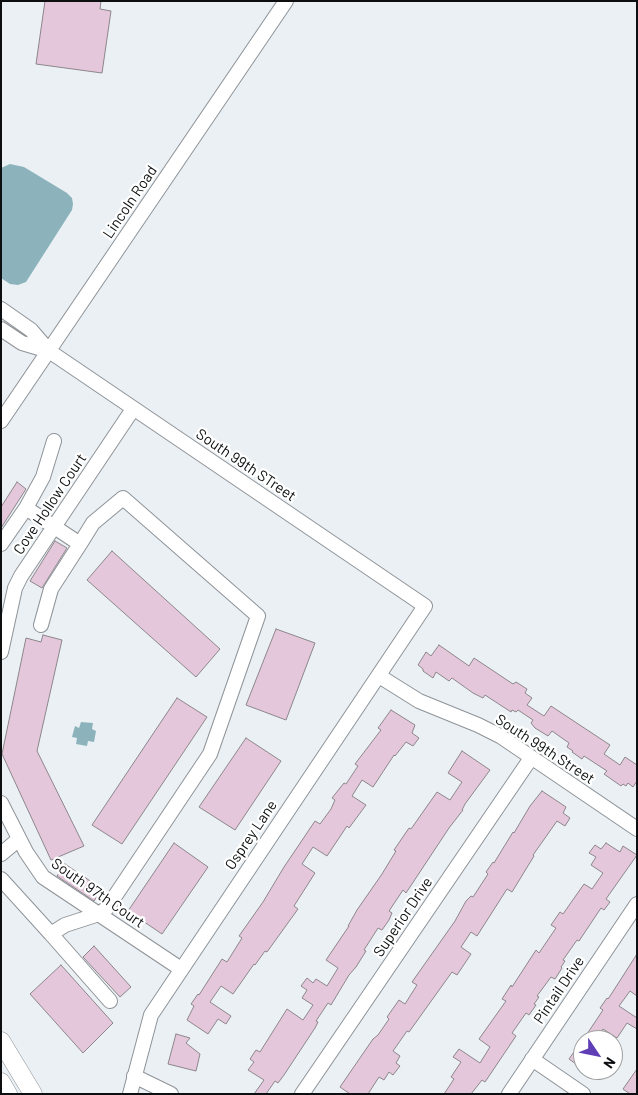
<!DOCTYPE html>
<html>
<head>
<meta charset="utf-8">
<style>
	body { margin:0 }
	#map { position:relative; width:638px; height:1095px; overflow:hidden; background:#eaf0f4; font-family:Barlow,sans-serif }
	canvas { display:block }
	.frame { position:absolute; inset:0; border:2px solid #0c0e0f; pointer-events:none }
	.north { position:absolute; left:573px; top:1030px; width:50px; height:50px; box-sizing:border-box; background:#fff; border:1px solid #9e9f9f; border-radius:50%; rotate:124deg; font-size:14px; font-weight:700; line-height:20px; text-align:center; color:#0c0e0f }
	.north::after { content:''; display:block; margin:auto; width:18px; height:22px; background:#5f3eb6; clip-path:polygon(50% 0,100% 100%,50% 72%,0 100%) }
</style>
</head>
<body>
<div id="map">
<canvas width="638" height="1095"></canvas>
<div class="frame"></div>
<div class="north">N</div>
</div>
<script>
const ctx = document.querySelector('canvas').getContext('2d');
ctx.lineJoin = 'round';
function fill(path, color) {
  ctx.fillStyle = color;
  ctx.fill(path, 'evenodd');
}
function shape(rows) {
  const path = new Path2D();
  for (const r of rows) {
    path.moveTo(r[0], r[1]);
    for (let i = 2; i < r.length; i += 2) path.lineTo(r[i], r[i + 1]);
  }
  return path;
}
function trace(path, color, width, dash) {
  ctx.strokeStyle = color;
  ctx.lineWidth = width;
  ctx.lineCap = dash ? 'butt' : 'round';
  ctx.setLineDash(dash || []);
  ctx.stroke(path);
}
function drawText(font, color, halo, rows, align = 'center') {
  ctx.font = font + ' Barlow,sans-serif';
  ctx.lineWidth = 4.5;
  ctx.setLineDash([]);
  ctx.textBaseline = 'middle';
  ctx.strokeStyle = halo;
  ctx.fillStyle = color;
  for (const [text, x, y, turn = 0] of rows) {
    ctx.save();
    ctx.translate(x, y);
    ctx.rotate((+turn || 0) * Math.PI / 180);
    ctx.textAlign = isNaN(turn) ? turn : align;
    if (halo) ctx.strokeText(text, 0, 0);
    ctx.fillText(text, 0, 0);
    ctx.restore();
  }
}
const water = shape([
	[10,164,24,167,67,193,72,198,73,204,72,210,26,282,18,285,10,284,1,278,1,168],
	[81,722,93,723,92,729,96,731,94,742,88,741,87,746,76,744,77,738,72,737,75,726,79,728]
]);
const building = shape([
	[45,1,101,1,100,9,111,11,102,73,36,64,45,1],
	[17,482,26,489,1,528,1,507,17,482],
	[55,541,67,548,42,588,30,581,55,541],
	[112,551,220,649,196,677,87,580,112,551],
	[276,629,315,643,286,720,246,705,276,629],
	[43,635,62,640,37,751,84,846,51,860,2,754,26,638,41,642,43,635],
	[439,645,469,666,474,658,513,684,516,682,527,689,525,693,532,698,527,705,544,716,551,706,610,745,604,754,620,765,625,757,637,765,637,781,633,787,628,783,626,786,623,784,621,786,604,774,607,771,584,756,582,759,572,752,573,751,567,747,569,743,552,731,548,736,535,728,531,723,533,720,518,710,516,712,512,710,511,712,485,695,483,698,473,693,452,678,449,681,436,672,433,678,423,671,423,669,418,665,426,652,431,656,439,645],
	[177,698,207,717,122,844,92,825,177,698],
	[391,710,415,725,412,733,419,738,413,746,406,742,395,756,394,755,373,787,362,780,352,796,366,805,349,828,347,826,327,856,313,847,302,864,315,873,294,906,298,909,267,952,265,951,255,965,254,964,233,994,221,986,210,1002,231,1016,226,1024,218,1019,208,1034,187,1020,194,1006,191,1004,198,994,199,995,222,959,227,962,242,938,239,936,263,902,284,867,315,821,320,824,331,809,335,800,332,798,344,783,346,784,358,766,355,764,381,730,378,728,391,710],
	[246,738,281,761,235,830,199,807,246,738],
	[462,751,490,770,465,804,462,810,463,810,449,828,406,893,403,890,389,911,392,913,389,920,382,930,378,928,364,950,366,951,356,967,349,975,331,1005,328,1003,316,1021,318,1022,315,1028,284,1075,278,1083,275,1081,266,1094,254,1094,264,1080,248,1070,254,1062,250,1059,256,1050,260,1052,287,1009,303,1020,313,1005,302,998,307,990,301,986,307,978,313,983,316,979,327,986,338,968,326,960,349,926,348,926,357,910,382,874,396,851,394,850,409,828,411,829,437,792,450,800,462,782,448,773,462,751],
	[542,791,566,807,563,813,570,818,565,826,557,821,533,855,534,856,512,892,507,889,477,936,471,932,461,947,471,954,457,975,452,972,409,1032,407,1031,393,1051,400,1056,396,1063,400,1066,393,1075,389,1072,384,1080,379,1077,368,1094,350,1094,340,1087,373,1039,378,1035,389,1019,387,1017,399,1000,405,1004,417,985,412,982,455,921,466,901,471,896,473,897,488,874,486,872,493,862,494,863,513,832,514,833,530,806,542,791],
	[174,843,208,867,162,934,128,911,174,843],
	[606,843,620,852,623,846,637,855,606,899,610,902,604,910,601,908,579,941,577,940,563,960,565,961,561,967,562,968,555,979,551,977,537,996,539,997,534,1004,536,1005,529,1015,526,1013,512,1033,516,1036,485,1082,482,1080,471,1094,444,1094,454,1079,451,1077,461,1062,453,1057,459,1049,480,1063,490,1047,479,1039,506,1001,502,999,511,985,512,987,536,950,539,953,556,928,551,925,560,912,563,914,584,884,592,889,603,873,591,865,596,857,589,853,595,845,601,849,606,843],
	[65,864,102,889,94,901,57,876,65,864],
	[94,946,131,987,120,997,83,957,94,946],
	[637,954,637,996,630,991,619,1006,637,1018,637,1029,627,1023,617,1038,603,1029,595,1040,583,1040,603,1010,600,1008,607,998,608,999,612,993,637,954],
	[61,965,113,1023,83,1053,30,994,61,965],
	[176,1034,190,1038,186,1043,200,1054,196,1071,168,1064,176,1034],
	[583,1039,583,1069,569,1059,583,1039],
	[637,1069,637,1094,630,1094,623,1089,637,1069]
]);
const minor = shape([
	[1,309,31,330,49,351,425,606,151,1015,130,1094],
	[1,329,22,343,49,351],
	[1,421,286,1],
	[26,508,43,477,54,441],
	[1,544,26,508,80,544,93,523,123,498,258,616,210,754,107,908,99,914,65,925,51,934,1,879],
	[41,625,51,589,80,544],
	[1,652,15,588,21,576,133,409],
	[379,676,419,701,478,725,500,736,637,829],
	[1,803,26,852,43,877,181,969],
	[1,854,19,839],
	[51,934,110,1001],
	[532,1059,583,1094],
	[134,1076,171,1094],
	[302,1094,531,758],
	[509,1094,637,904]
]);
const major = shape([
	[1,1041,33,1094],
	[1,1082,8,1094]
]);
const streetNames = [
	["Lincoln Road",130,202,-56],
	["South 99th STreet",246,465,34],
	["Cove Hollow Court",50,504,-56],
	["South 99th Street",545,749,33],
	["Osprey Lane",251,835,-56],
	["South 97th Court",98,893,35],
	["Superior Drive",403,917,-56],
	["Pintail Drive",559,990,-56]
];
fill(water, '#8cb3bc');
fill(building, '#e5c7dc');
trace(building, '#8c868a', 1);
trace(minor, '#8e9398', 16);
trace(major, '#8e9398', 19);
trace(minor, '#fff', 14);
trace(major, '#fff', 18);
drawText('15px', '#0c0e0f', '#fff', streetNames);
</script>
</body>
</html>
